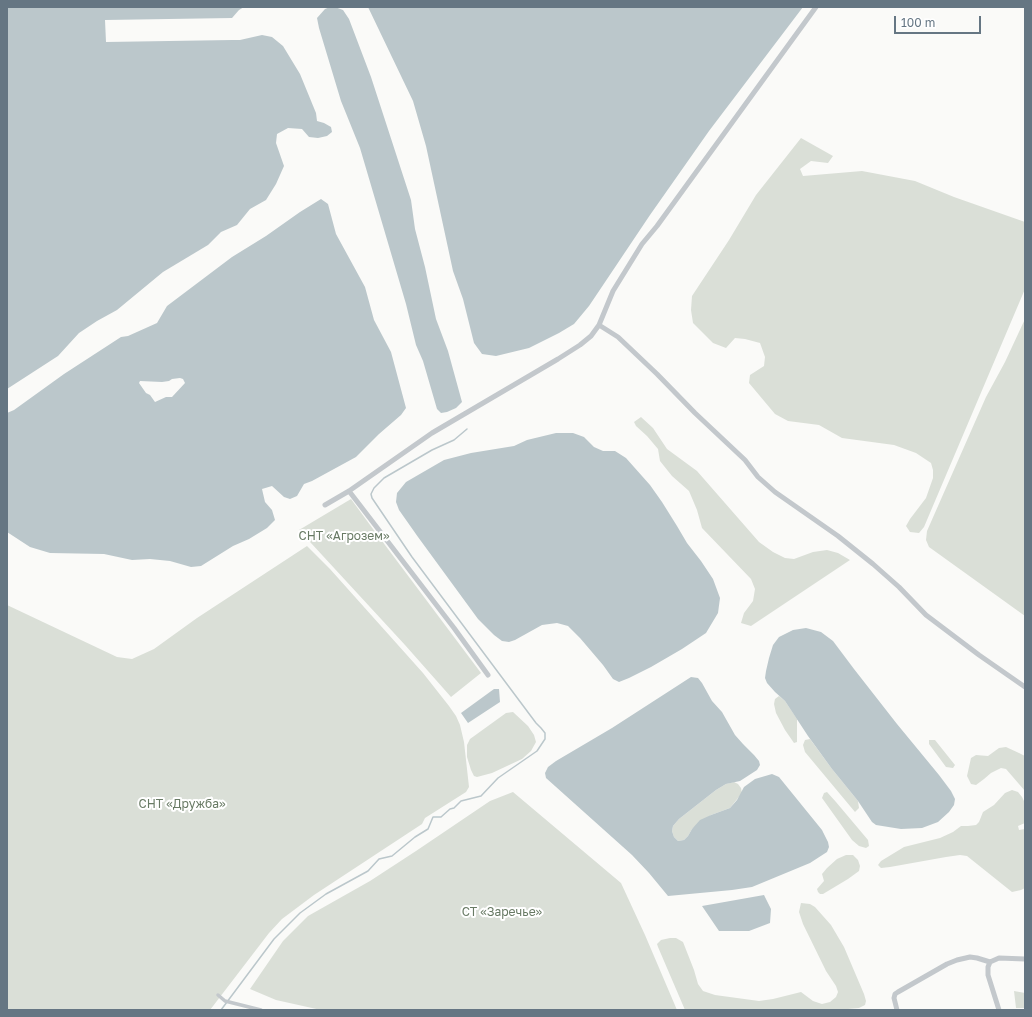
<!DOCTYPE html>
<html>
<head>
<meta charset="utf-8">
<style>
	body { margin:0 }
	#map { position:relative; width:1032px; height:1017px; overflow:hidden; background:#fafaf8; font-family:"Golos Text",sans-serif }
	canvas { display:block }
	.frame { position:absolute; inset:0; border:8px solid #657683; pointer-events:none }
	.scale { position:absolute; left:894px; top:16px; width:87px; height:18px; box-sizing:border-box; border:2px solid #657683; border-top:0; padding-left:5px; font-size:12px; line-height:14px; white-space:nowrap; color:#657683; -webkit-text-stroke:3px #fff; paint-order:stroke }
</style>
</head>
<body>
<div id="map">
<canvas width="1032" height="1017"></canvas>
<div class="frame"></div>
<div class="scale">100 m</div>
</div>
<script>
const ctx = document.querySelector('canvas').getContext('2d');
ctx.lineJoin = 'round';
function fill(path, color) {
  ctx.fillStyle = color;
  ctx.fill(path, 'evenodd');
}
function shape(rows) {
  const path = new Path2D();
  for (const r of rows) {
    path.moveTo(r[0], r[1]);
    for (let i = 2; i < r.length; i += 2) path.lineTo(r[i], r[i + 1]);
  }
  return path;
}
function trace(path, color, width, dash) {
  ctx.strokeStyle = color;
  ctx.lineWidth = width;
  ctx.lineCap = dash ? 'butt' : 'round';
  ctx.setLineDash(dash || []);
  ctx.stroke(path);
}
function drawText(font, color, halo, rows, align = 'center') {
  ctx.font = font + ' "Golos Text",sans-serif';
  ctx.lineWidth = 4;
  ctx.setLineDash([]);
  ctx.textBaseline = 'middle';
  ctx.strokeStyle = halo;
  ctx.fillStyle = color;
  for (const [text, x, y, turn = 0] of rows) {
    ctx.save();
    ctx.translate(x, y);
    ctx.rotate((+turn || 0) * Math.PI / 180);
    ctx.textAlign = isNaN(turn) ? turn : align;
    if (halo) ctx.strokeText(text, 0, 0);
    ctx.fillText(text, 0, 0);
    ctx.restore();
  }
}
const green = shape([
	[801,138,833,156,828,163,811,161,800,169,803,176,862,171,915,181,954,197,1025,222,1025,289,924,527,919,533,910,532,906,526,910,519,926,498,933,478,933,470,931,463,916,453,894,445,842,438,819,425,788,421,775,414,749,383,750,375,764,366,765,357,760,343,745,339,735,338,726,348,713,343,693,323,691,310,692,296,729,240,756,195],
	[1025,319,1025,616,929,547,926,540,927,531,986,397,1005,362],
	[641,417,653,428,667,449,697,471,759,542,773,552,785,558,794,559,813,552,827,550,838,553,850,560,751,626,741,623,744,613,753,601,755,589,751,579,702,528,697,510,689,491,672,476,660,461,658,449,647,436,636,426,634,422],
	[351,499,373,529,481,673,451,697,405,645,299,530],
	[307,546,330,569,423,673,449,706,456,716,460,725,464,742,469,787,466,792,425,818,422,824,314,895,282,919,269,933,210,1010,7,1010,7,605,117,657,132,659,154,649,197,618],
	[779,696,785,701,797,719,797,742,794,743,785,730,776,713,774,704,775,699],
	[513,712,528,726,534,735,536,742,531,751,522,759,492,773,477,777,474,776,471,770,467,757,467,745,470,739,506,713],
	[810,739,832,769,858,801,859,808,855,812,805,752,803,745,805,740],
	[929,740,935,740,955,765,953,768,946,767,929,744],
	[1006,747,1019,753,1025,756,1025,791,1006,769,1001,768,991,773,984,779,976,785,971,784,967,776,971,758,976,755,988,756,999,748],
	[734,782,738,784,741,788,742,793,730,808,711,815,692,829,688,836,684,840,678,841,674,837,672,831,673,826,679,819,716,790,726,784],
	[1012,790,1018,792,1022,797,1025,803,1025,823,1018,826,1019,830,1025,829,1025,888,1021,890,1012,892,967,856,960,855,946,857,890,867,881,868,878,865,881,861,904,847,940,838,953,832,961,826,968,826,976,825,979,822,983,812,994,805,1005,793],
	[513,792,621,883,645,935,677,1010,321,1010,276,1000,250,989,283,941,308,916,370,881,416,851,490,801],
	[827,792,836,802,868,840,869,846,866,848,859,846,852,840,822,798,824,793],
	[846,855,853,855,858,860,860,866,859,871,848,879,823,894,820,894,818,892,817,889,824,881,822,874,827,868,837,859],
	[801,903,810,904,815,907,831,925,844,947,864,994,866,1001,865,1005,859,1008,837,1010,685,1010,658,947,657,944,661,940,670,938,676,938,683,942,694,970,698,984,703,991,715,995,759,1001,773,999,801,992,813,1001,822,1004,830,1002,836,997,838,992,836,986,826,971,803,924,799,912],
	[1014,991,1025,993,1025,1008,1016,1008]
]);
const water = shape([
	[7,7,244,7,239,10,232,18,105,20,106,42,232,40,240,40,262,35,272,37,283,46,300,74,316,113,317,121,324,123,331,127,332,132,327,136,318,138,309,137,302,129,288,128,277,134,276,143,284,166,276,184,266,200,250,209,237,225,221,232,208,245,163,272,117,310,97,321,79,333,58,356,7,389],
	[330,7,335,7,343,10,349,19,371,77,411,200,415,229,425,267,436,319,448,351,462,402,456,408,447,412,441,413,437,409,423,361,416,345,406,304,360,148,341,101,319,28,317,18,325,9],
	[368,7,803,7,709,131,650,215,589,306,574,324,559,333,529,348,496,356,482,354,474,343,463,299,453,271,426,146,413,101],
	[321,199,328,204,336,234,365,287,374,320,391,352,406,408,401,415,379,434,356,457,312,481,304,484,297,496,290,499,284,497,272,486,262,489,265,502,272,510,275,520,267,528,249,539,233,546,201,566,191,567,170,561,150,559,132,560,104,554,50,553,30,547,7,532,7,413,14,410,64,374,121,337,128,336,157,323,167,306,232,257,266,236,300,212],
	[180,378,183,379,185,383,172,397,166,397,155,402,150,395,146,393,139,383,140,381,162,382,169,381,172,379],
	[556,433,573,433,584,437,594,447,603,451,615,451,626,458,650,485,662,502,677,526,687,543,701,561,713,579,720,598,718,613,706,633,682,649,651,667,629,678,619,682,613,679,603,665,580,638,568,626,557,623,542,625,515,640,509,642,502,641,494,635,478,619,418,537,399,510,396,502,397,493,406,482,444,460,471,453,514,446,527,440],
	[806,628,821,632,833,641,854,669,897,724,939,775,951,791,955,799,954,805,949,812,938,822,922,828,901,829,876,825,872,822,858,801,832,769,808,736,785,701,775,692,767,683,765,678,766,671,769,658,773,645,779,637,793,630],
	[691,677,698,678,702,683,712,701,722,712,735,735,743,744,754,755,759,761,760,765,757,770,740,781,726,784,716,790,679,819,673,826,672,831,674,837,678,841,684,840,688,836,692,829,700,820,711,815,730,808,737,800,744,787,755,779,772,774,779,777,822,830,828,842,829,847,827,852,810,863,752,887,732,890,668,896,649,873,632,855,546,778,545,773,548,767,556,761,612,728],
	[494,689,499,689,500,702,468,723,461,713],
	[764,895,771,909,770,923,749,931,719,931,702,906]
]);
const stream = shape([
	[221,1010,274,939,300,913,326,894,368,871,379,859,392,856,415,837,428,829,433,817,441,817,450,809,454,808,461,801,481,796,498,778,537,751,545,739,545,733,541,728,536,723,412,557,372,498,371,494,374,488,384,478,432,450,454,440,467,429]
]);
const pedestrian = shape([
	[218,995,225,1001,261,1010]
]);
const minor = shape([
	[599,325,618,337,657,374,695,413,745,460,758,477,775,492,838,536,873,564,899,587,926,615,979,655,1025,687],
	[349,491,454,628,488,675],
	[325,505,349,491,432,433,558,359,580,345,591,336,599,325,613,291,642,244,657,226,816,7],
	[897,1010,894,998,895,994,898,992,947,964,957,960,970,957,977,958,990,962],
	[999,1010,988,975,988,967,990,962,999,958,1025,959]
]);
const parkNames = [
	["СНТ «Агрозем»",344,536],
	["СНТ «Дружба»",182,804],
	["СТ «Заречье»",502,912]
];
fill(green, '#dadfd7');
fill(water, '#bbc7cb');
trace(stream, '#bbc7cb', 1.5);
trace(pedestrian, '#c3c8cc', 3.5);
trace(minor, '#c3c8cc', 5);
drawText('12px', '#687a64', '#fff', parkNames);
</script>
</body>
</html>
